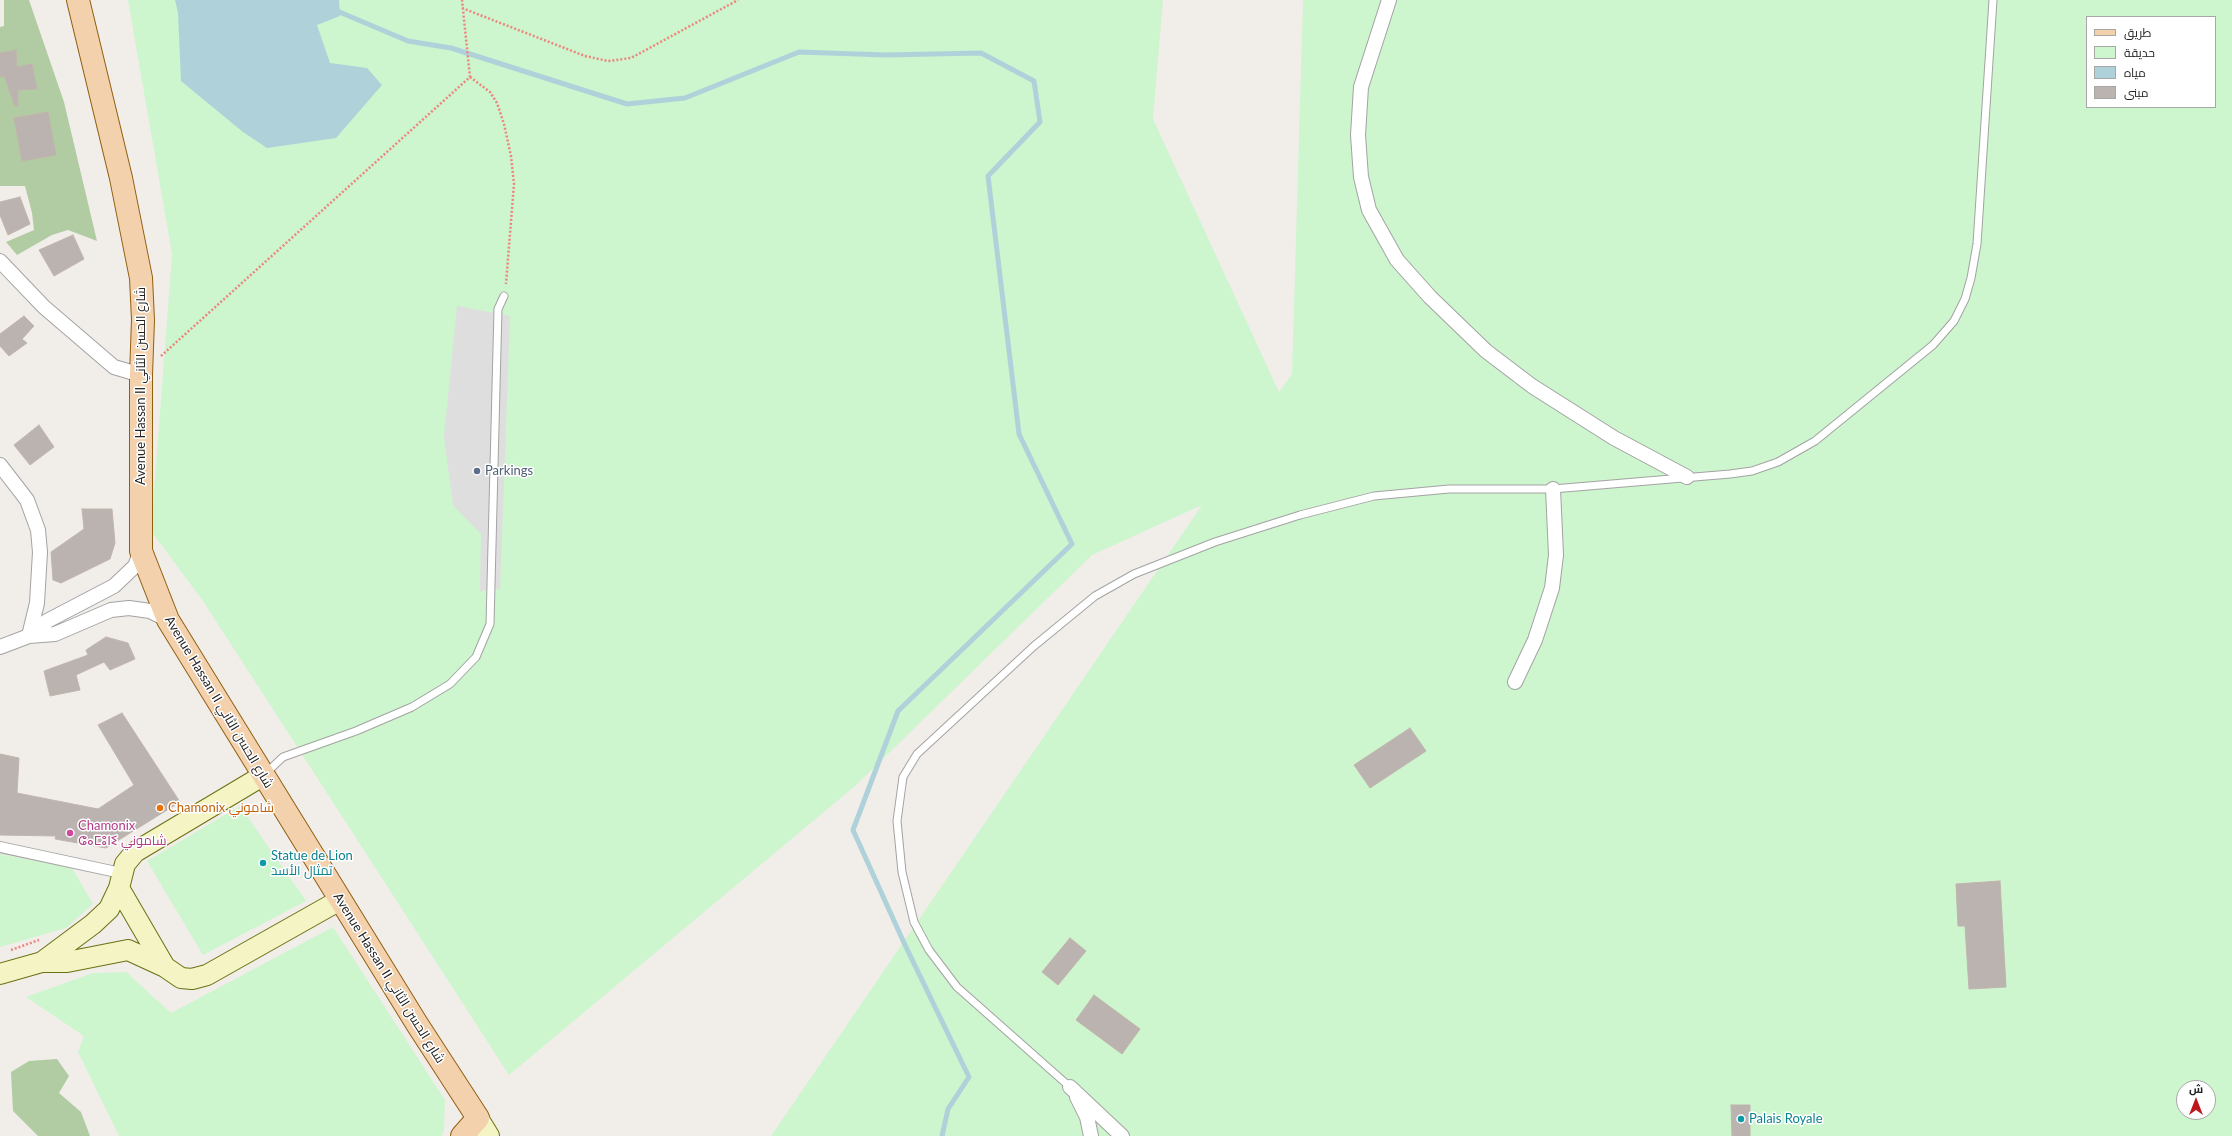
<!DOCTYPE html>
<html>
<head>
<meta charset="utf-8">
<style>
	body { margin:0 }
	#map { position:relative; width:2232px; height:1136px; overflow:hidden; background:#f1eeea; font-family:Lato,Cairo,sans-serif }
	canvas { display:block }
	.legend { position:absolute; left:2086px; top:16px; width:130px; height:92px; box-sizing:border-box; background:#fff; border:1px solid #a7a7a7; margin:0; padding:5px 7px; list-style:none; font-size:12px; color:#222 }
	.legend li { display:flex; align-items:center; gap:8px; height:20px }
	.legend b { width:20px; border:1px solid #a7a7a7 }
	.north { position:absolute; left:2176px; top:1080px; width:40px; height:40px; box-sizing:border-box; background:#fff; border:1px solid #a7a7a7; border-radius:50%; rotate:0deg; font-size:11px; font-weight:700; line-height:16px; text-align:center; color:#222 }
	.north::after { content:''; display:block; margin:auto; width:14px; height:18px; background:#bf151d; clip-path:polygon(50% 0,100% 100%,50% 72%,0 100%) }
</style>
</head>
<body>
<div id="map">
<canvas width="2232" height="1136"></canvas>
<ul class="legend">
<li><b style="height:5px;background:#f3d1ac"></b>طريق</li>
<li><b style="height:11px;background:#cdf5ce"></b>حديقة</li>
<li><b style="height:11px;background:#afd2da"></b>مياه</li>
<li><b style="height:11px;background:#bab3af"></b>مبنى</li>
</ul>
<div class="north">ش</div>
</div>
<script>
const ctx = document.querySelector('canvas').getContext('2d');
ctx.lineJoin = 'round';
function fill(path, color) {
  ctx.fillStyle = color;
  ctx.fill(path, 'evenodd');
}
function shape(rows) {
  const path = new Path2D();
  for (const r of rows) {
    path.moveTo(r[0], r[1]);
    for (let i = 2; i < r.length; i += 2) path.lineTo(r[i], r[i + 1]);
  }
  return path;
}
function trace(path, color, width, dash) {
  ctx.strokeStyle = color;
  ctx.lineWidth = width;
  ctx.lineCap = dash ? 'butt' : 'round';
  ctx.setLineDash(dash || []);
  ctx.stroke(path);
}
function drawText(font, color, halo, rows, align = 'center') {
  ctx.font = font + ' Lato,Cairo,"Noto Sans Tifinagh",sans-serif';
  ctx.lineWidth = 3;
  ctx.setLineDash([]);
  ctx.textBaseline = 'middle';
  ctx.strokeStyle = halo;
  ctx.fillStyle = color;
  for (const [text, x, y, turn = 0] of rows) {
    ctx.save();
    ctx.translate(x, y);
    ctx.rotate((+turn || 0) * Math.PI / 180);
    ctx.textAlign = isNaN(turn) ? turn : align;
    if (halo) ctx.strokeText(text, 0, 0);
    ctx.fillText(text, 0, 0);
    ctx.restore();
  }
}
const forest = shape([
	[4,0,29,0,64,102,97,241,68,230,52,235,17,255,6,242,34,230,32,213,25,186,0,186,0,27,4,26],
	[57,1059,69,1076,59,1093,81,1112,90,1136,38,1136,13,1111,11,1072,29,1061]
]);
const park = shape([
	[128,0,1163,0,1153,119,1279,392,1292,374,1303,0,2232,0,2232,1136,771,1136,1202,505,1092,555,855,786,509,1075,203,601,151,531,172,254],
	[2087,17,2215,17,2215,107,2087,107],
	[2184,1088,2208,1088,2208,1112,2184,1112],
	[240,806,306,901,203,955,147,861],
	[0,854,72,868,93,904,66,928,0,947],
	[333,927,445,1100,444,1131,441,1136,119,1136,78,1052,84,1036,26,997,93,973,126,972,171,1013]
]);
const parking = shape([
	[457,306,510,316,500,590,492,587,480,592,481,534,453,505,444,437]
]);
const water = shape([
	[175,0,339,0,340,16,317,25,330,63,367,68,382,85,336,138,267,148,243,132,181,81,178,13]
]);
const stream = shape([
	[327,0,330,8,408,41,451,48,627,104,685,98,799,52,886,55,981,53,1034,81,1040,122,988,176,1019,434,1072,544,898,711,853,830,905,945,969,1077,948,1109,942,1136]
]);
const building = shape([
	[16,50,17,67,32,64,37,89,18,90,18,106,15,106,4,76,0,77,0,53,16,50],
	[48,112,56,155,22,161,14,118,48,112],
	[20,197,30,224,8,235,0,215,0,202,20,197],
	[73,235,84,259,54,276,39,250,73,235],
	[24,316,34,326,22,339,27,343,9,356,0,346,0,334,24,316],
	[39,425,54,447,30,465,14,445,39,425],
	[82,509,112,509,115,543,110,559,61,583,53,580,51,552,84,529,82,509],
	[106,637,128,643,135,659,110,670,104,662,76,675,80,690,50,696,44,671,88,655,86,650,106,637],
	[122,713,180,802,106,848,55,839,56,836,0,835,0,754,19,758,17,793,98,809,134,785,98,725,122,713],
	[1410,728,1426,751,1370,788,1354,765,1410,728],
	[2000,881,2006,987,1969,989,1965,926,1958,926,1956,884,2000,881],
	[1070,938,1086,951,1058,985,1042,972,1070,938],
	[1094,995,1140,1029,1122,1054,1076,1020,1094,995],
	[1731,1105,1750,1105,1750,1136,1732,1136,1731,1105]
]);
const path = shape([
	[462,8,585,56,608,61,631,58,738,0],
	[470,77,490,92,497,103,504,124,511,156,514,184,506,284],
	[161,356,470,77,462,0],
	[11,950,39,940]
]);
const service = shape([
	[265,774,283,757,356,731,412,707,450,684,476,657,490,624,498,309,504,296],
	[1070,1087,957,987,929,950,914,922,902,872,897,821,903,777,917,754,1034,646,1095,596,1134,574,1215,542,1300,515,1374,496,1449,489,1553,489,1730,474,1752,471,1778,462,1815,441,1933,345,1954,321,1965,299,1971,278,1977,244,1993,0]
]);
const pedestrian = shape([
	[0,847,121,873]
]);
const minor = shape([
	[1389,0,1361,87,1358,135,1361,177,1369,210,1397,260,1430,297,1486,351,1532,386,1614,438,1687,477],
	[0,261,44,307,114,367,141,375],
	[0,465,27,500,38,530,40,552,37,603,29,636],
	[29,636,55,634,111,610,129,608,150,611,168,620],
	[0,647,29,636,47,621,114,586,135,566,141,551],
	[1515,682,1535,640,1552,588,1556,555,1553,489],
	[1070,1087,1122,1136],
	[1077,1097,1087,1117,1091,1136]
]);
const secondary = shape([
	[119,888,165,967,181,978,192,979,207,975,340,900],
	[42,962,93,924,109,909,119,888,125,864,135,852,264,775],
	[0,974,42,962,67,962,128,950,165,967],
	[478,1118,489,1136]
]);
const primary = shape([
	[78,0,121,178,141,278,143,320,141,375,141,551,168,620,417,1024,478,1118,462,1136]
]);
const markers = [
	[477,471,4,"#5c6f8a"],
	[160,808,4,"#e8710a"],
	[70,833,4,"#d1479c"],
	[263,863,4,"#0f9aa8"],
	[1741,1119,4,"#0f9aa8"]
];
const streetNames = [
	["Avenue Hassan II شارع الحسن الثاني",141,386,-90],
	["Avenue Hassan II شارع الحسن الثاني",219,702,59],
	["Avenue Hassan II شارع الحسن الثاني",389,978,58]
];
const serviceNames = [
	["Parkings",485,471]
];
const foodNames = [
	["Chamonix شاموني",168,808]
];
const hotelNames = [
	["Chamonix",78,826],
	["ⵛⴰⵎⵓⵏⵉ شاموني",78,841]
];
const cultureNames = [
	["Statue de Lion",271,856],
	["تمثال الأسد",271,871],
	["Palais Royale",1749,1119]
];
fill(forest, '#b1cca3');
fill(park, '#cdf5ce');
fill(parking, '#dedede');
fill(water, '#afd2da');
trace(stream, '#afd2da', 5);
fill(building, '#bab3af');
trace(building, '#c2b5ad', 1);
trace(service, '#a3a3a3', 9);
trace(pedestrian, '#a3a3a3', 12);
trace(minor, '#a3a3a3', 16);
trace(secondary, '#6b7111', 22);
trace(primary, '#905f10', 24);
trace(path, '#ed857f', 2.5, [2, 2]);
trace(service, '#fff', 7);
trace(pedestrian, '#fff', 10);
trace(minor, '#fff', 14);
trace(secondary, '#f4f4c5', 20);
trace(primary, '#f3d1ac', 22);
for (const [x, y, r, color] of markers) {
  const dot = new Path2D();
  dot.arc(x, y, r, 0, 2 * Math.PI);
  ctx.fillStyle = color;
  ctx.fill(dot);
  trace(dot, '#fff', 1.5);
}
drawText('13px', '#222', '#fff', streetNames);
drawText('13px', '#4e5e75', '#fff', serviceNames, 'left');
drawText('13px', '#c56008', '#fff', foodNames, 'left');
drawText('13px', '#b23c85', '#fff', hotelNames, 'left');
drawText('13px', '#0d838f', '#fff', cultureNames, 'left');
</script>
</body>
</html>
